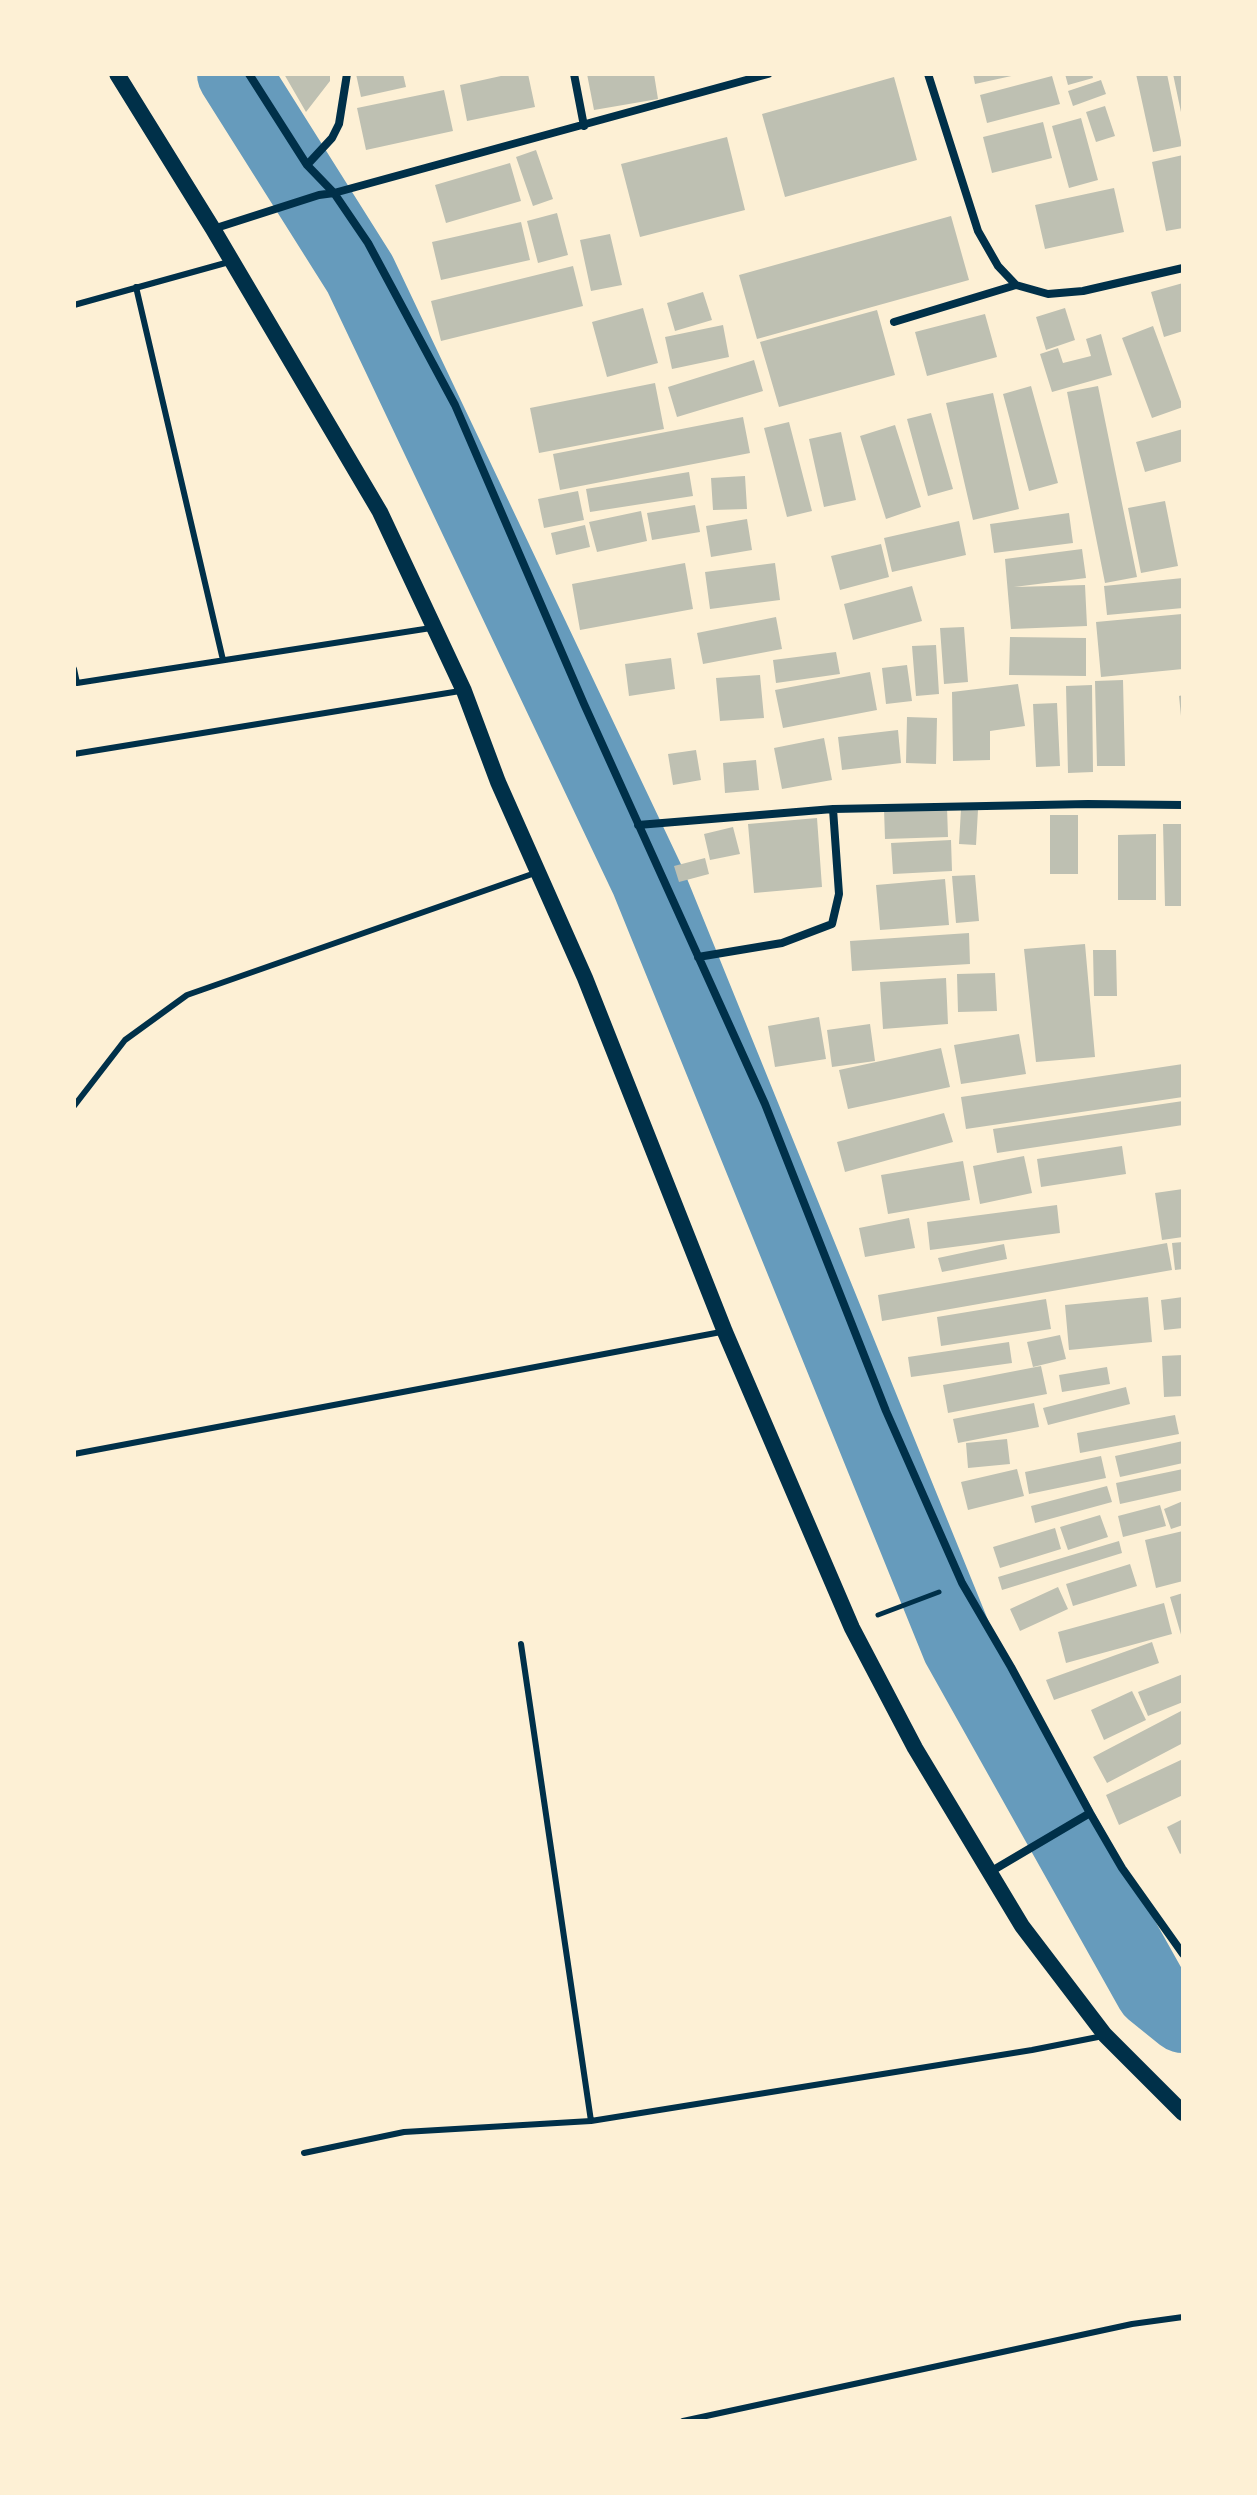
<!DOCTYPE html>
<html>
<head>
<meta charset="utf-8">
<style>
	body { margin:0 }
	#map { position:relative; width:1257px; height:2495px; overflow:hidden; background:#fdf0d5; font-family:Quicksand,sans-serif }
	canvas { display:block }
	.frame { position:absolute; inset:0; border:76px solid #fdf0d5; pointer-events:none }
</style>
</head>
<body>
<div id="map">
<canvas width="1257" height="2495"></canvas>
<div class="frame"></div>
</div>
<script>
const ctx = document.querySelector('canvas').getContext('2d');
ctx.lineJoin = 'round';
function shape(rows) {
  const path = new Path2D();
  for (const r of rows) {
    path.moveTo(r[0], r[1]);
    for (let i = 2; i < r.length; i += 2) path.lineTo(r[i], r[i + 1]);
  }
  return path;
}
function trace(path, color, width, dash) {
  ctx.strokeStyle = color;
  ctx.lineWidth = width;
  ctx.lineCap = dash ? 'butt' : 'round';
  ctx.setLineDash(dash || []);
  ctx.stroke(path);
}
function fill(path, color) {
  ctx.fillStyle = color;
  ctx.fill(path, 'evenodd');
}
const river = shape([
	[234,74,360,274,648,881,959,1647,1152,1991,1183,2016]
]);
const building = shape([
	[284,74,330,74,330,81,306,112],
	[356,74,403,74,406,87,361,97],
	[510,74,528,74,535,107,467,121,460,85],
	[587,74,654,74,658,99,594,110],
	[973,74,1016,74,1016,75,975,84],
	[1065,74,1092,74,1093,78,1068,85],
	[1136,74,1167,74,1182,146,1153,152],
	[1173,74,1183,74,1183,117,1182,117],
	[1052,76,1060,104,987,123,980,95],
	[894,77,917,160,785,197,762,114],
	[1101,80,1106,94,1073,106,1068,91],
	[444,90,453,131,366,150,357,108],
	[1105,106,1115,136,1096,142,1086,112],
	[1081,118,1098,180,1069,188,1052,126],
	[1043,122,1052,158,992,173,983,137],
	[727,137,745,210,640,237,621,164],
	[536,150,553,199,533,206,516,157],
	[1183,155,1183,228,1166,231,1152,162],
	[510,163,521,201,446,223,435,185],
	[1114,188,1124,232,1045,249,1035,205],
	[557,213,568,255,538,263,527,221],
	[951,216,969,280,757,339,739,275],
	[521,222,530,260,441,280,432,242],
	[610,234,622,285,591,291,580,240],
	[573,266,583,306,441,341,431,301],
	[1183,283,1183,331,1164,337,1151,292],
	[703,292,712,320,675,331,667,303],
	[643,308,658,363,607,377,592,322],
	[1065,308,1075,340,1046,350,1036,317],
	[877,310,895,375,779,407,760,342],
	[985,314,997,357,927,376,915,332],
	[723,325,729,357,672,369,665,337],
	[1153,326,1183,407,1152,418,1122,338],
	[1101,334,1112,375,1052,392,1040,354,1058,348,1063,363,1091,356,1086,339],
	[754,360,763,391,677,417,668,387],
	[655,383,664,429,539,453,530,408],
	[1031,386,1058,483,1029,491,1003,394],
	[1098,386,1137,577,1105,583,1067,392],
	[993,393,1019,509,973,520,946,403],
	[931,413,953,489,928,496,907,419],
	[743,417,750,453,560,490,553,454],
	[789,422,812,511,787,517,764,428],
	[895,425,921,507,886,519,860,436],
	[1183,429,1183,461,1145,472,1136,442],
	[841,432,856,500,824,507,809,439],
	[689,472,693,496,590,512,586,489],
	[745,476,747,509,713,510,711,478],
	[578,491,584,520,544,528,538,499],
	[1165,501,1178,566,1141,573,1128,508],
	[695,505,700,532,652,540,647,513],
	[641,511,647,541,597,552,589,522],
	[1069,513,1073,543,994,553,990,524],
	[747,519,752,550,711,557,706,526],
	[959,521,966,555,892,572,884,538],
	[585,525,590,547,556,555,551,533],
	[881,544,889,577,840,590,831,556],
	[1082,549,1086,578,1014,587,1085,585,1087,626,1011,629,1005,559],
	[685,563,693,609,580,630,572,584],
	[775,563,780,600,710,609,705,572],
	[1183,578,1183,608,1107,615,1104,586],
	[912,586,922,621,853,640,844,604],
	[1182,614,1183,669,1101,677,1096,622],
	[776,617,782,649,703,664,697,633],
	[964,627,968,682,944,684,940,628],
	[1010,637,1086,638,1086,676,1009,675],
	[936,645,939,694,916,696,912,646],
	[836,652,840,674,776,683,773,660],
	[671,658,675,689,629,696,625,664],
	[907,665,912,701,886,704,882,668],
	[870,672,877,710,783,728,775,690],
	[760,675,764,718,720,721,716,678],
	[1123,680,1125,766,1097,766,1095,681],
	[1018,684,1025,726,990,731,990,760,953,761,952,692],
	[1092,685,1093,772,1068,773,1066,686],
	[1183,695,1183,716,1181,716,1179,696],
	[1057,703,1060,766,1036,767,1033,704],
	[907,717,937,718,936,764,906,763],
	[898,730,901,763,842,770,838,737],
	[824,738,832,780,782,789,774,748],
	[696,750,701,780,673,785,668,754],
	[756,760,759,790,725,793,723,763],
	[947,807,948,837,885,839,884,809],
	[961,809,978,810,976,845,959,844],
	[1050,815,1078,815,1078,874,1050,874],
	[817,818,822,887,754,893,748,824],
	[1163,824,1183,824,1183,906,1165,906],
	[733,827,740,854,710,860,704,834],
	[1156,834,1156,900,1118,900,1118,835],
	[951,840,952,871,893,874,891,843],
	[705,858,709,874,679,882,674,866],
	[975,875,979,921,956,923,952,876],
	[945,879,949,925,880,930,876,885],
	[969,933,970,964,852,971,850,941],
	[1085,944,1095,1057,1036,1062,1024,949],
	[1093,950,1116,950,1117,996,1094,996],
	[995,973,997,1011,958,1012,957,974],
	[946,978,948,1024,883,1029,880,982],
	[819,1017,826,1059,775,1067,768,1026],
	[870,1024,875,1061,832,1067,827,1030],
	[1019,1034,1026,1074,961,1084,954,1045],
	[941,1048,950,1087,848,1109,839,1070],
	[1183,1064,1183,1097,966,1129,961,1097],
	[1183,1101,1183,1125,997,1153,993,1129],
	[944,1113,953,1142,845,1172,837,1142],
	[1122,1146,1126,1174,1041,1187,1037,1159],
	[1024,1156,1032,1193,980,1204,973,1166],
	[963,1161,970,1200,888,1214,881,1175],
	[1183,1189,1183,1237,1162,1240,1155,1193],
	[1057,1205,1060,1233,930,1250,927,1222],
	[909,1218,915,1248,865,1257,859,1228],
	[1183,1242,1183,1269,1175,1270,1172,1243],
	[1167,1243,1172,1270,882,1321,878,1295],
	[1004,1244,1007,1259,942,1272,938,1258],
	[1148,1297,1152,1342,1069,1350,1065,1305],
	[1183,1297,1183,1328,1164,1330,1161,1300],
	[1046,1299,1051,1329,941,1346,937,1317],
	[1060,1335,1066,1359,1033,1367,1027,1342],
	[1009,1342,1012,1363,911,1377,908,1357],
	[1183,1355,1183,1396,1164,1397,1162,1356],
	[1041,1366,1047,1394,948,1413,943,1385],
	[1107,1367,1110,1384,1062,1392,1059,1375],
	[1126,1387,1130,1404,1048,1425,1043,1408],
	[1034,1403,1039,1427,958,1443,953,1419],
	[1175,1415,1179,1434,1080,1453,1077,1433],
	[1007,1439,1010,1464,968,1468,966,1443],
	[1183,1441,1183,1463,1120,1477,1115,1456],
	[1101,1456,1106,1478,1029,1494,1025,1472],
	[1017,1469,1024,1496,968,1510,961,1482],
	[1183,1469,1183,1490,1120,1504,1116,1483],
	[1107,1486,1112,1502,1035,1523,1031,1506],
	[1183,1501,1183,1525,1171,1529,1164,1509],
	[1160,1505,1166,1526,1123,1537,1118,1516],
	[1100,1515,1108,1537,1068,1550,1060,1527],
	[1055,1528,1061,1549,1000,1568,993,1547],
	[1183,1531,1183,1581,1156,1588,1145,1540],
	[1119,1541,1122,1553,1002,1590,998,1577],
	[1130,1564,1137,1586,1073,1606,1066,1584],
	[1058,1587,1068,1609,1020,1631,1010,1609],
	[1183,1593,1183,1638,1182,1638,1170,1597],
	[1164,1603,1172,1634,1066,1663,1058,1632],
	[1152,1642,1159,1663,1054,1700,1046,1680],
	[1183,1674,1183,1702,1148,1716,1138,1692],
	[1132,1691,1146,1720,1104,1740,1091,1710],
	[1183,1710,1183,1743,1107,1783,1093,1757],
	[1183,1759,1183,1795,1119,1825,1106,1795],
	[1183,1819,1183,1852,1180,1854,1167,1827]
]);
const path = shape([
	[878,1615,939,1592]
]);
const service = shape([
	[136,287,223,660],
	[74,305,229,262],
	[74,669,77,683,431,628],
	[74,754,460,691],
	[74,1106,125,1040,187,995,535,873],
	[74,1454,721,1332],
	[521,1644,591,2121],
	[304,2153,404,2132,591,2121,1032,2050,1103,2036],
	[683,2421,1132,2324,1183,2317]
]);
const minor = shape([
	[249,74,307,165,334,193,368,243,455,405,584,704,765,1104,886,1411,962,1583,1011,1667,1090,1813,1122,1868,1183,1954],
	[574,74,584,126],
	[928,74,978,231,998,266,1016,285,1048,294,1083,291,1183,268],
	[307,165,332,138,339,124,347,74],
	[213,229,319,195,334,193,768,74],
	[894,322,1016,285],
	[638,825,833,809,1088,804,1183,805],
	[698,957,782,943,832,924,839,894,833,809],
	[990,1872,1090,1813]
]);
const secondary = shape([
	[117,74,213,229,380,512,464,691,498,782,585,978,725,1332,852,1628,915,1748,1022,1926,1105,2035,1183,2113]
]);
trace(river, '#669bbc', 74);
fill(building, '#bec0b2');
trace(path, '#003049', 5);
trace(service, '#003049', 6);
trace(minor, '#003049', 8);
trace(secondary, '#003049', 16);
</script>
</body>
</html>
